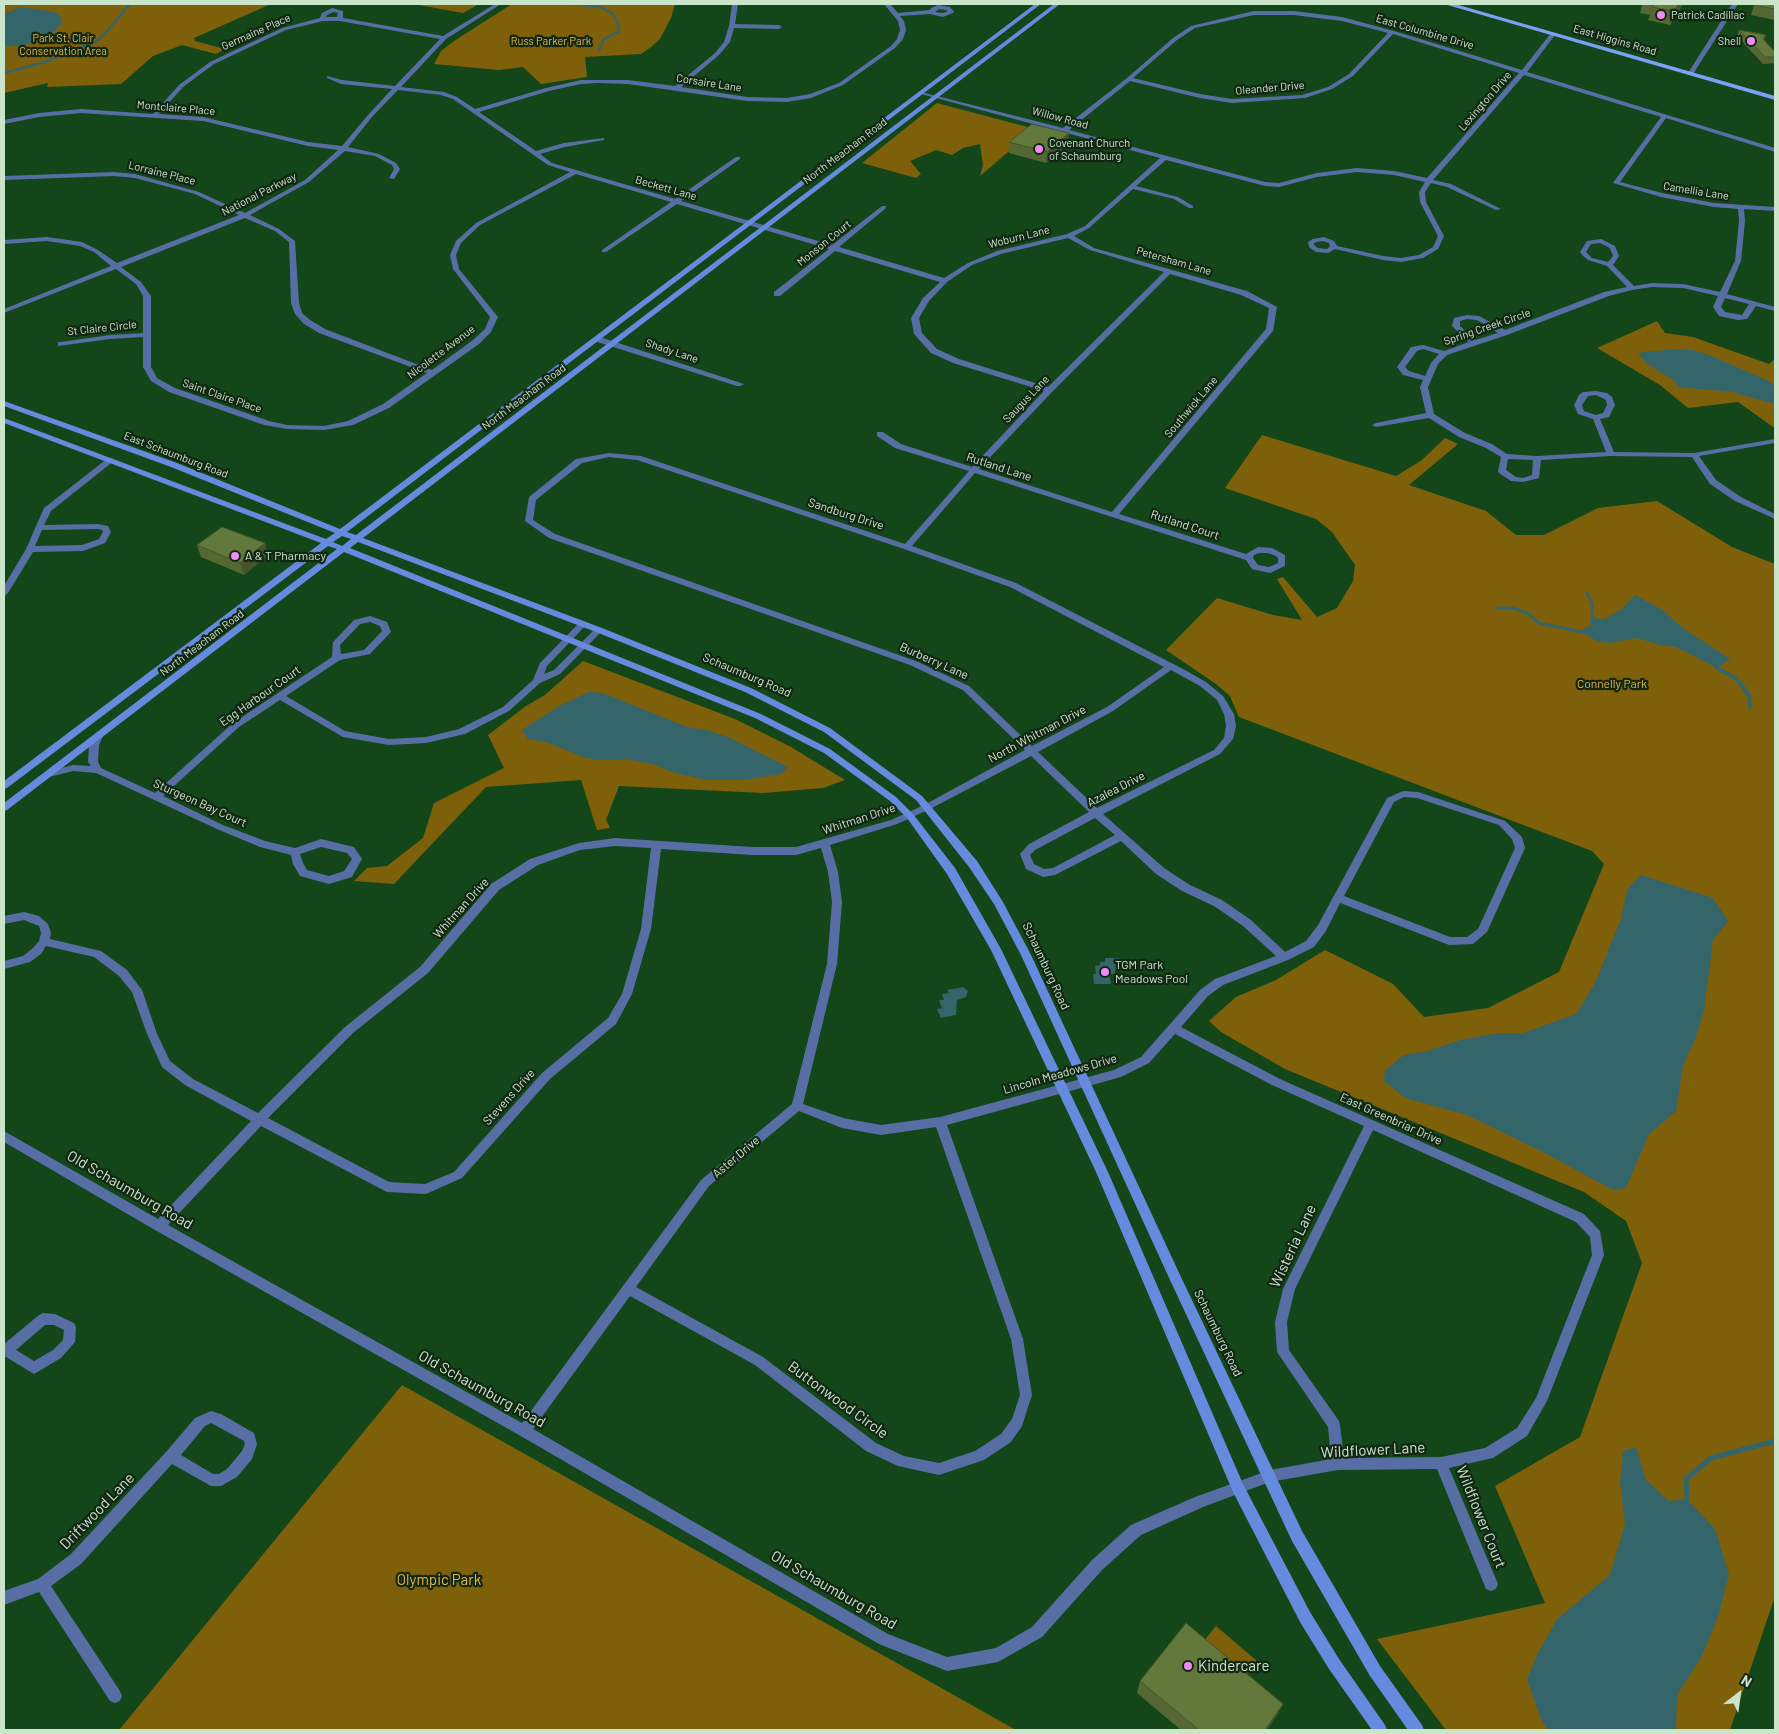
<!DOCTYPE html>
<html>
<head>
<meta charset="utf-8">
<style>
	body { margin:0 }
	#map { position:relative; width:1779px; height:1734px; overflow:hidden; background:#134619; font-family:Barlow,sans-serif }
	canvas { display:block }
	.frame { position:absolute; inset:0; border:5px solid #cbe5cb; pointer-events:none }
	.north { position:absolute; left:1714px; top:1669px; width:50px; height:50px; -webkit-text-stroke:4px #122713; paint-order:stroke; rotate:30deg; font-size:14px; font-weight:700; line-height:20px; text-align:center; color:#cbe5cb }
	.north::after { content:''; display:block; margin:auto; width:18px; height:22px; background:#cbe5cb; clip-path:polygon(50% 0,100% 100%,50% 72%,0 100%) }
</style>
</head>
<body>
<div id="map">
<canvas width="1779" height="1734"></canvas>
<div class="frame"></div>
<div class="north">N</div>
</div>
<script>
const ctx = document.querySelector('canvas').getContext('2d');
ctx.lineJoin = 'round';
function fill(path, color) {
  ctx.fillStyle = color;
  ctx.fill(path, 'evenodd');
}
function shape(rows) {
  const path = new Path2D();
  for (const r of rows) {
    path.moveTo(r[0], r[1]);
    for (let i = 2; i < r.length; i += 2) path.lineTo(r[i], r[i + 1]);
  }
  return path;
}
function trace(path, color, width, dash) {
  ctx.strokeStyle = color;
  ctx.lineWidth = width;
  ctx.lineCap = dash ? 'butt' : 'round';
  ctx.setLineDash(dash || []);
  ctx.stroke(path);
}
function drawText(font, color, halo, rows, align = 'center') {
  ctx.font = font + ' Barlow,sans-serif';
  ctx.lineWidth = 4.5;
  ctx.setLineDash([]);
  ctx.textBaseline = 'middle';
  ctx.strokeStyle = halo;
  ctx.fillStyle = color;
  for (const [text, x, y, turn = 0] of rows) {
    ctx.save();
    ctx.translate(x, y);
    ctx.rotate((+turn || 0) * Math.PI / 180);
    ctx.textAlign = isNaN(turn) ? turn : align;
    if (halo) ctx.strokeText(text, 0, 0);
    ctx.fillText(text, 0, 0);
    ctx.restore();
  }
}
const green = shape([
	[4,4,271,4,194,38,195,41,225,49,216,54,182,45,153,56,121,84,47,87,48,83,4,93],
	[413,4,479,4,463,13],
	[512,4,675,4,671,18,660,39,651,47,641,54,585,57,587,77,541,84,523,67,499,70,434,64,441,51,454,41],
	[937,103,1035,129,980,176,983,165,980,144,963,148,952,155,936,150,910,161,921,174,916,178,862,163],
	[1657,321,1665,333,1693,337,1769,364,1775,359,1775,426,1773,427,1738,402,1688,408,1660,385,1597,348],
	[1262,435,1396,476,1422,460,1445,438,1458,444,1409,485,1486,511,1516,535,1544,535,1598,508,1657,501,1732,547,1775,564,1775,1596,1730,1730,1446,1730,1377,1639,1545,1603,1495,1486,1580,1437,1642,1263,1626,1221,1584,1192,1285,1069,1221,1032,1209,1021,1236,997,1276,980,1325,950,1393,984,1424,1017,1488,1008,1559,972,1604,864,1592,851,1239,717,1230,696,1216,684,1166,650,1217,598,1273,615,1302,620,1277,579,1283,577,1317,617,1337,608,1353,581,1355,565,1332,532,1316,519,1225,488],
	[583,661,735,719,791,747,845,780,823,788,763,793,619,786,606,820,610,828,597,830,581,780,486,787,394,884,354,881,367,868,387,866,423,838,434,803,504,768,488,735,526,706,545,695],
	[402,1385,1016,1730,119,1730],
	[1216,1626,1257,1661,1240,1683,1198,1648]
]);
const water = shape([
	[21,7,55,12,62,19,61,24,51,35,40,41,24,45,4,47,4,14],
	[1674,349,1693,350,1709,355,1767,380,1775,386,1775,404,1732,392,1678,387,1675,381,1646,363,1638,353],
	[1635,595,1661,609,1683,628,1730,659,1717,668,1676,647,1660,645,1637,638,1610,643,1597,641,1582,632,1584,628,1591,626,1590,620,1592,613,1595,618,1604,619,1621,610],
	[589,692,603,693,687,727,706,730,728,737,788,767,781,774,745,780,706,780,672,772,656,765,631,760,598,760,583,757,546,742,528,739,522,730,559,706],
	[1641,875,1713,898,1728,921,1713,940,1704,1011,1695,1039,1683,1066,1676,1111,1649,1134,1626,1188,1613,1190,1543,1152,1467,1115,1405,1098,1384,1081,1385,1070,1404,1055,1427,1051,1464,1039,1499,1033,1523,1033,1576,1014,1595,983,1621,919,1627,890],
	[1105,958,1119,958,1123,961,1124,966,1120,970,1115,970,1115,974,1109,974,1111,984,1094,984,1093,974,1096,974,1095,966,1100,965,1100,962,1105,962],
	[963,987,968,991,966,997,957,1000,956,1015,941,1018,937,1009,942,1008,939,1000,944,1000,942,994,949,993,947,990],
	[1636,1447,1646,1480,1669,1501,1687,1499,1715,1529,1729,1574,1719,1614,1702,1656,1677,1695,1676,1730,1548,1730,1541,1719,1527,1679,1538,1653,1557,1619,1610,1575,1625,1524,1620,1482,1623,1451]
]);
const streamFar3 = shape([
	[575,4,600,7,613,14,619,25,618,32,604,39,599,50],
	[4,73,45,62,95,42,104,35,130,4]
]);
const streamFar2 = shape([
	[1587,593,1592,604,1592,613],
	[1496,608,1512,608,1527,613,1539,623,1582,632]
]);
const streamFar1 = shape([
	[1717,668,1737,679,1749,696,1750,707]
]);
const stream = shape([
	[1687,1499,1686,1479,1711,1458,1775,1441]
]);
const street = shape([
	[495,4,501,4,446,39,401,87,444,92,457,97,475,109,546,88,581,80,628,80,675,86,715,53,724,42,729,26,732,4,738,4,735,24,779,25,782,27,779,29,734,28,730,42,719,55,681,87,747,97,787,98,810,94,839,83,891,46,897,39,900,30,898,21,884,4,890,4,898,13,930,10,931,8,938,5,950,7,954,12,953,13,943,17,930,14,900,16,904,21,906,30,903,39,895,48,843,85,811,98,787,102,747,101,628,84,598,83,581,84,549,91,479,112,536,151,564,143,604,138,604,140,565,147,540,154,552,163,675,199,736,157,740,157,740,159,681,201,832,245,882,206,886,206,886,208,839,247,944,278,968,263,997,251,1067,234,1085,226,1160,158,921,94,921,92,1063,128,1127,78,1173,38,1191,26,1254,11,1294,11,1342,17,1394,31,1522,70,1551,33,1555,33,1555,35,1527,72,1775,148,1775,152,1666,118,1620,182,1662,193,1714,203,1775,207,1775,211,1744,209,1745,221,1741,261,1727,294,1775,307,1775,311,1756,306,1747,319,1738,320,1719,316,1713,307,1718,296,1683,288,1652,287,1632,290,1609,296,1507,335,1447,355,1438,364,1428,387,1434,414,1465,433,1492,444,1507,454,1537,456,1606,452,1593,419,1578,414,1574,405,1579,395,1583,392,1596,391,1607,393,1612,397,1615,405,1609,417,1600,419,1614,452,1694,453,1775,439,1775,443,1699,456,1716,480,1741,497,1775,514,1775,519,1735,501,1710,484,1692,457,1611,456,1541,460,1539,478,1523,482,1511,481,1499,473,1498,471,1501,457,1486,448,1459,437,1429,418,1376,427,1372,425,1376,423,1426,413,1420,387,1423,380,1403,375,1397,367,1411,347,1423,345,1444,351,1469,342,1452,326,1454,318,1467,315,1479,316,1505,330,1604,292,1627,287,1607,266,1588,260,1583,256,1580,252,1587,241,1601,239,1615,246,1619,256,1613,265,1634,286,1652,283,1683,284,1720,292,1735,261,1739,221,1738,209,1714,207,1661,197,1613,183,1661,117,1524,75,1433,180,1451,184,1501,209,1496,210,1447,187,1431,183,1425,192,1426,202,1444,236,1438,249,1423,258,1401,262,1383,260,1335,249,1328,253,1316,252,1309,247,1308,242,1313,239,1324,237,1334,241,1337,246,1383,256,1401,258,1419,255,1433,247,1438,236,1420,202,1419,192,1425,182,1394,175,1357,172,1317,177,1279,187,1265,186,1166,160,1136,186,1178,197,1193,206,1193,208,1189,208,1174,199,1133,189,1089,228,1074,236,1094,248,1247,291,1277,307,1273,331,1119,514,1246,554,1258,547,1272,548,1285,555,1285,566,1270,573,1252,569,1246,560,975,473,912,546,1016,583,1185,670,1206,682,1223,696,1234,714,1236,726,1233,739,1220,754,1103,814,1164,868,1190,885,1222,900,1251,920,1285,952,1306,941,1318,925,1387,798,1403,791,1418,792,1505,821,1522,837,1525,848,1487,932,1473,944,1449,945,1340,903,1326,931,1314,947,1288,960,1223,985,1208,996,1181,1027,1280,1079,1584,1214,1600,1231,1604,1255,1547,1401,1527,1436,1493,1458,1449,1468,1498,1584,1496,1589,1491,1591,1486,1589,1437,1469,1338,1470,1270,1482,1203,1507,1141,1535,1102,1570,1042,1637,998,1662,947,1671,879,1644,519,1435,155,1230,4,1142,4,1131,158,1219,251,1121,185,1085,162,1067,147,1034,132,992,119,976,94,957,46,946,41,954,30,962,4,969,4,961,23,956,33,948,39,941,41,933,39,926,24,920,4,924,4,916,24,912,39,916,48,924,51,933,50,939,101,951,127,970,142,990,157,1034,170,1061,193,1079,258,1113,345,1027,420,967,491,884,530,859,579,843,615,838,752,847,796,847,891,820,924,805,1025,750,963,690,910,665,549,538,525,521,529,497,576,459,609,453,641,456,905,544,969,471,895,448,877,436,877,432,883,432,901,444,972,467,1044,391,953,363,931,353,914,334,911,318,923,298,940,282,835,251,780,296,774,296,774,292,829,249,677,204,606,252,602,252,602,250,671,202,576,174,480,225,461,243,456,255,459,269,498,317,491,332,479,344,389,408,353,425,324,430,287,429,264,425,169,392,151,381,143,367,143,337,110,339,58,346,58,342,61,342,110,335,143,333,143,296,136,284,116,269,4,313,4,309,111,266,94,252,80,246,47,241,4,244,4,240,47,237,82,242,98,250,117,263,239,215,195,194,135,178,114,176,4,180,4,176,114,172,135,174,199,192,245,213,305,180,338,150,308,146,203,121,81,113,39,117,4,124,4,120,39,113,81,109,153,114,179,85,210,62,282,28,320,18,322,13,332,8,343,11,343,18,443,36,495,4],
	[939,9,946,10,948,11,943,13,935,12,939,9],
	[333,12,338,13,337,17,326,17,327,15,333,12],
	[1254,15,1294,15,1342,21,1388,33,1349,74,1328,87,1302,95,1232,99,1200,94,1133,78,1177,40,1195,28,1254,15],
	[323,21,340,21,440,39,395,86,342,80,327,76,327,78,341,84,392,89,368,115,342,146,308,142,203,117,159,114,183,87,214,64,286,30,323,21],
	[1393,34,1519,73,1427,178,1394,171,1357,168,1317,173,1279,183,1265,182,1069,130,1130,81,1200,98,1232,103,1305,98,1332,89,1353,76,1393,34],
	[398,90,441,95,453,99,548,165,570,172,476,223,456,241,450,255,453,269,490,317,485,329,473,340,432,370,325,329,310,320,302,313,299,303,295,241,279,229,250,215,309,182,345,151,375,156,392,165,394,169,389,178,394,179,400,169,396,163,379,154,348,147,372,117,398,90],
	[245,218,275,231,289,242,291,303,295,314,304,324,319,333,427,373,383,404,348,421,324,426,287,425,269,421,175,388,157,378,151,367,151,296,141,282,121,267,245,218],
	[1068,238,1090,250,1164,272,1048,387,959,359,937,349,922,333,919,318,929,301,947,282,972,265,1001,254,1068,238],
	[1323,241,1329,243,1330,246,1327,249,1318,248,1314,245,1314,243,1317,242,1323,241],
	[1600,243,1610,248,1613,256,1608,262,1592,258,1586,252,1591,244,1600,243],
	[1170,274,1241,295,1269,308,1266,329,1112,512,979,469,1052,392,1170,274],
	[1725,298,1749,304,1742,315,1725,312,1721,307,1725,298],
	[1467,319,1477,320,1498,333,1475,340,1460,326,1460,321,1467,319],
	[1423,349,1439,354,1431,363,1425,376,1409,371,1405,367,1417,351,1423,349],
	[1596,395,1606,400,1607,405,1603,413,1596,415,1584,411,1582,405,1588,396,1596,395],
	[609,457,637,460,904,549,1010,587,1164,667,1107,707,1032,746,969,686,916,661,555,534,533,520,536,500,582,463,609,457],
	[1508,459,1533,460,1532,475,1523,478,1516,477,1506,470,1508,459],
	[1259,553,1268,553,1276,556,1278,558,1278,563,1269,567,1258,565,1253,558,1254,555,1259,553],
	[1171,670,1200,686,1217,700,1224,714,1226,726,1224,738,1214,750,1097,808,1038,752,1113,711,1171,670],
	[1031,756,1089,812,1029,844,1020,854,1026,869,1043,877,1055,875,1121,841,1156,874,1182,891,1214,906,1243,926,1276,956,1215,979,1200,990,1141,1057,1114,1070,940,1117,881,1125,843,1118,803,1104,837,964,842,902,838,872,830,845,897,824,930,809,1031,756],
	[1404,797,1417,798,1499,825,1512,839,1515,848,1478,929,1467,937,1450,937,1344,896,1394,802,1404,797],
	[1095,818,1115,835,1053,868,1044,869,1034,864,1030,855,1035,850,1095,818],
	[615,846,651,848,641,929,622,994,608,1018,542,1073,454,1172,425,1184,389,1182,268,1118,353,1033,428,973,499,890,538,865,580,850,615,846],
	[821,848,828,872,832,902,827,964,792,1104,701,1180,522,1423,168,1225,261,1126,387,1192,426,1194,462,1178,550,1079,616,1024,632,994,651,929,661,849,752,855,796,855,821,848],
	[1175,1034,1272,1085,1364,1126,1283,1289,1275,1322,1277,1352,1328,1427,1331,1459,1270,1470,1195,1497,1131,1525,1092,1560,1032,1627,996,1648,947,1657,888,1634,533,1429,630,1296,755,1365,866,1451,898,1466,939,1475,984,1460,1011,1442,1022,1426,1032,1395,1023,1339,947,1125,1121,1077,1149,1063,1175,1034],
	[799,1111,842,1128,881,1135,936,1127,1011,1339,1020,1395,1012,1419,1001,1434,975,1451,939,1463,904,1456,876,1443,763,1357,636,1287,709,1186,799,1111],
	[1373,1130,1576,1222,1590,1237,1592,1255,1536,1398,1517,1428,1485,1448,1441,1457,1344,1458,1340,1425,1339,1421,1289,1350,1287,1322,1295,1289,1373,1130],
	[1732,4,1738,4,1693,74,1689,74,1688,73,1732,4],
	[594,337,600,337,744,384,740,386,737,386,594,341,594,337],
	[108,458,111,458,115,460,51,511,44,525,98,524,108,526,111,532,105,543,83,551,33,552,8,593,4,596,4,586,26,549,44,508,108,458],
	[98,529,102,530,103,532,99,539,82,545,35,546,42,530,98,529],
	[370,616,387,622,391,632,370,654,340,660,286,696,345,731,389,739,426,737,459,729,503,707,533,680,540,663,580,622,583,621,587,624,547,666,544,674,554,670,596,628,599,627,603,630,560,674,540,683,509,711,465,734,426,743,389,745,343,737,280,700,239,727,163,796,223,825,265,841,295,848,321,839,354,847,362,859,352,877,329,884,300,876,293,864,291,855,260,847,217,829,96,773,73,771,49,777,44,774,46,772,73,765,91,766,88,762,89,745,95,734,98,733,103,736,99,745,98,762,101,768,155,793,233,723,332,657,333,642,354,620,370,616],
	[370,622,380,626,382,631,364,650,341,654,340,645,360,624,370,622],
	[321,847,347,853,352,859,344,871,329,876,307,870,303,863,300,854,321,847],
	[43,1313,55,1314,74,1323,76,1327,75,1342,61,1358,34,1374,6,1357,4,1358,4,1344,39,1315,43,1313],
	[45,1325,54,1325,64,1330,63,1340,53,1350,34,1361,16,1350,45,1325],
	[211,1411,221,1414,254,1433,255,1437,257,1444,252,1459,237,1477,221,1486,211,1486,172,1464,81,1564,51,1586,120,1691,122,1696,120,1701,115,1703,110,1701,39,1592,4,1605,4,1591,38,1579,71,1554,166,1452,195,1418,211,1411],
	[211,1423,244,1441,245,1444,242,1451,227,1469,219,1474,213,1474,181,1455,205,1426,211,1423]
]);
const secondary = shape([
	[1035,4,1041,4,347,532,356,535,1054,4,1060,4,363,538,602,628,751,688,830,728,922,796,977,861,1003,902,1031,955,1181,1277,1302,1531,1380,1666,1422,1725,1424,1730,1408,1730,1370,1676,1292,1541,1170,1280,1021,955,994,904,969,867,916,800,824,732,745,692,596,632,358,542,350,548,761,714,830,749,896,797,913,814,955,868,1001,949,1108,1172,1243,1484,1310,1612,1339,1659,1385,1725,1387,1730,1372,1730,1329,1669,1300,1622,1233,1492,1096,1172,991,950,947,874,907,818,890,801,824,753,755,718,344,552,7,810,4,811,4,803,337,549,328,546,7,788,4,789,4,781,321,543,4,423,4,418,326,539,335,533,171,467,4,406,4,401,177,463,340,529,1035,4],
	[342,536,351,539,342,546,333,542,342,536]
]);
const primary = shape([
	[1444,4,1455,4,1775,96,1775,100,1444,4]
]);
const wall = shape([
	[1636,4,1683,4,1670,25,1648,20,1650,15,1640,13,1642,5],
	[1775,4,1775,20,1751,15,1754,5],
	[1739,30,1766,35,1764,40,1775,52,1775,63,1763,64,1737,36],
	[1009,142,1068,144,1046,163,1009,153],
	[265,543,268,555,244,575,201,557,197,545],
	[1140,1681,1283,1704,1277,1715,1267,1730,1181,1730,1137,1693]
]);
const shadedWall = shape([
	[1679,4,1683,4,1670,25,1674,11],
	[1069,133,1068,144,1046,163,1047,152],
	[265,543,268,555,244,575,240,563],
	[1283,1704,1277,1715,1267,1730,1265,1730]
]);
const building = shape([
	[1654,4,1679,4,1674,11,1652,7,1654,4],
	[1755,4,1775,4,1775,9,1754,5,1755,4],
	[1739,30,1766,35,1763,39,1775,52,1775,57,1765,57,1739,30],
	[1032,124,1069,133,1047,152,1009,142,1032,124],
	[222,527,265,543,240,563,197,545,222,527],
	[1186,1623,1283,1704,1265,1730,1199,1730,1140,1681,1186,1623]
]);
const markers = [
	[1661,15,5,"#f08bf5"],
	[1751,41,5,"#f08bf5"],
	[1039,149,5,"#f08bf5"],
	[235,556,5,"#f08bf5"],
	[1105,972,5,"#f08bf5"],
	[1188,1666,5,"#f08bf5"]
];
const farPoinames = [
	["Patrick Cadillac",1671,15],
	["Shell",1741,41,"right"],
	["Covenant Church",1049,143],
	["of Schaumburg",1049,156]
];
const farStreetnames = [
	["Germaine Place",256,32,-24],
	["East Columbine Drive",1425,32,16],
	["East Higgins Road",1615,40,16],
	["Corsaire Lane",709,83,9],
	["Oleander Drive",1270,88,-5],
	["Lexington Drive",1485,101,-49],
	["Montclaire Place",176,108,5],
	["Willow Road",1060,118,15],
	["North Meacham Road",845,151,-37],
	["Lorraine Place",162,173,14],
	["Beckett Lane",666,188,16],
	["Camellia Lane",1696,191,9],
	["National Parkway",259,194,-27],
	["Woburn Lane",1019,237,-14],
	["Monson Court",824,243,-39],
	["Petersham Lane",1174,261,16],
	["Spring Creek Circle",1487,327,-19],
	["St Claire Circle",102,328,-6],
	["Shady Lane",672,351,18],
	["Nicolette Avenue",441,352,-37],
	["Saint Claire Place",222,396,19],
	["North Meacham Road",524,397,-37],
	["Saugus Lane",1026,399,-46],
	["Southwick Lane",1191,407,-50],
	["East Schaumburg Road",176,455,21],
	["North Meacham Road",202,643,-37]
];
const farParknames = [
	["Park St. Clair",63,38],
	["Conservation Area",63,51],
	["Russ Parker Park",551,41]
];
const streetNames = [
	["Rutland Lane",999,467,18],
	["Sandburg Drive",846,514,18],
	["Rutland Court",1185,525,18],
	["Burberry Lane",934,661,24],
	["Schaumburg Road",747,675,23],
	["Egg Harbour Court",260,696,-35],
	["North Whitman Drive",1037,734,-28],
	["Azalea Drive",1116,789,-27],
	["Sturgeon Bay Court",200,803,24],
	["Whitman Drive",859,819,-18],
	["Whitman Drive",461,908,-48],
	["Schaumburg Road",1046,966,65],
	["Lincoln Meadows Drive",1060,1074,-16],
	["Stevens Drive",509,1097,-48],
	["East Greenbriar Drive",1391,1119,24],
	["Aster Drive",736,1157,-40],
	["Schaumburg Road",1218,1333,64]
];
const poiNames = [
	["A & T Pharmacy",245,556],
	["TGM Park",1115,965],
	["Meadows Pool",1115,979]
];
const parkNames = [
	["Connelly Park",1612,684]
];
const nearStreetnames = [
	["Old Schaumburg Road",130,1190,30],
	["Wisteria Lane",1293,1246,-65],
	["Old Schaumburg Road",482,1389,29],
	["Buttonwood Circle",838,1400,36],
	["Wildflower Lane",1373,1450,-3],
	["Driftwood Lane",97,1511,-46],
	["Wildflower Court",1481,1517,68],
	["Old Schaumburg Road",834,1590,30]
];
const nearParknames = [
	["Olympic Park",439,1580]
];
const nearPoinames = [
	["Kindercare",1198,1666]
];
fill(green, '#7f600a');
fill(water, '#33656a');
trace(streamFar3, '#33656a', 2.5);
trace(streamFar2, '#33656a', 3);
trace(streamFar1, '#33656a', 4);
trace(stream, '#33656a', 5);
fill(street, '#576ea4');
fill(secondary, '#668ade');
fill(primary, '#7ba1f7');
fill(wall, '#556833');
fill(shadedWall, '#455529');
fill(building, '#63793b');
trace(building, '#455529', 1);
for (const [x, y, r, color] of markers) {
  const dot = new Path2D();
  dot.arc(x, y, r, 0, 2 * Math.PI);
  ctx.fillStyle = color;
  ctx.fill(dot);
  trace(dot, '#122713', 2);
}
drawText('11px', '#cbe5cb', '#122713', farPoinames, 'left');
drawText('11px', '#cbe5cb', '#122713', farStreetnames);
drawText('11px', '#e5b74d', '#122713', farParknames);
drawText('12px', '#cbe5cb', '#122713', streetNames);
drawText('12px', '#cbe5cb', '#122713', poiNames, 'left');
drawText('12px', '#e5b74d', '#122713', parkNames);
drawText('15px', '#cbe5cb', '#122713', nearStreetnames);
drawText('15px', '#e5b74d', '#122713', nearParknames);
drawText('15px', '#cbe5cb', '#122713', nearPoinames, 'left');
</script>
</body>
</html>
